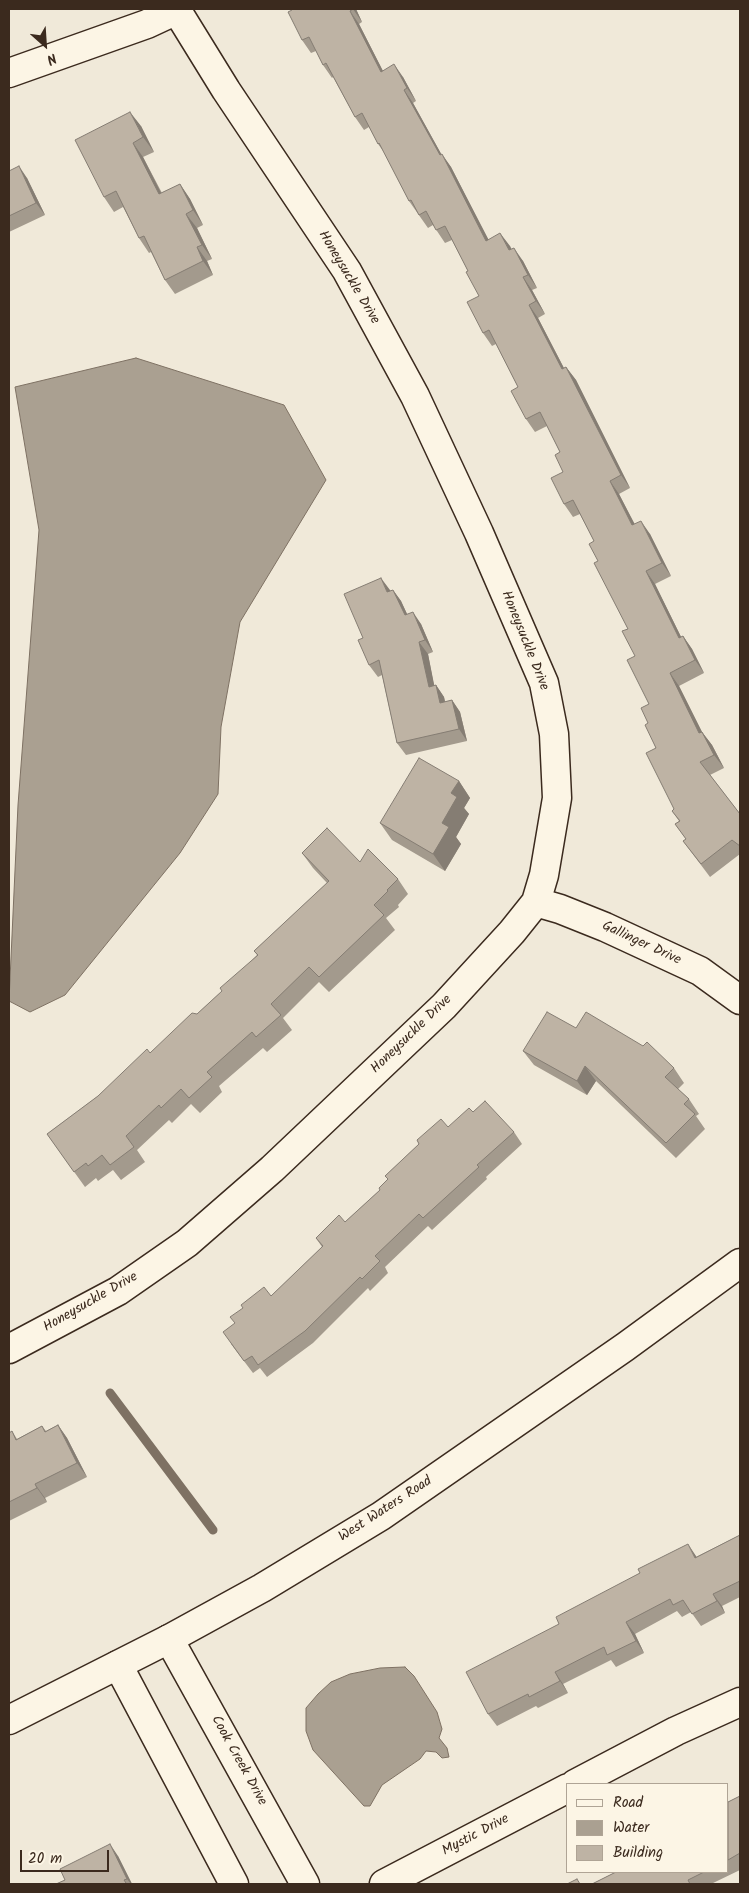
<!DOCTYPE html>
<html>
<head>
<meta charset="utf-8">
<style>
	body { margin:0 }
	#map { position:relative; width:749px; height:1893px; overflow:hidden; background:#f0e9d9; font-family:Kalam,sans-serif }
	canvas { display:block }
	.frame { position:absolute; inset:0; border:10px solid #3b2a1e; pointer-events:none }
	.legend { position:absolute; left:566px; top:1783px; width:162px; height:90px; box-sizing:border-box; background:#fcf5e5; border:1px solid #afa495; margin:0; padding:6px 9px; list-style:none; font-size:15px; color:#3b2a1e }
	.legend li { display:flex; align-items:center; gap:10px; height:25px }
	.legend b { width:25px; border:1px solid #afa495 }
	.north { position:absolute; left:20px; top:20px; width:50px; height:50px; -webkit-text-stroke:4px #fcf5e5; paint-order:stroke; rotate:154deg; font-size:14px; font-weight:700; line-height:20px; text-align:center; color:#3b2a1e }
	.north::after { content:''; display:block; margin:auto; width:18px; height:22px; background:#3b2a1e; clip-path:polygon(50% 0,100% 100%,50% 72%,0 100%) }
	.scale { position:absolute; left:20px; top:1850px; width:89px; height:22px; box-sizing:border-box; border:2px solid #3b2a1e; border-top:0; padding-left:6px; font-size:15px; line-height:18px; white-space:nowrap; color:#3b2a1e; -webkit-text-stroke:4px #fcf5e5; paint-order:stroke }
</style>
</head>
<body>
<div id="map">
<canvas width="749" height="1893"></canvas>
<div class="frame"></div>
<ul class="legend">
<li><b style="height:6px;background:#fcf5e5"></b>Road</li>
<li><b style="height:14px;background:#aaa091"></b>Water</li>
<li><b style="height:14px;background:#beb3a4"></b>Building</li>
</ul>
<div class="north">N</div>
<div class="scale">20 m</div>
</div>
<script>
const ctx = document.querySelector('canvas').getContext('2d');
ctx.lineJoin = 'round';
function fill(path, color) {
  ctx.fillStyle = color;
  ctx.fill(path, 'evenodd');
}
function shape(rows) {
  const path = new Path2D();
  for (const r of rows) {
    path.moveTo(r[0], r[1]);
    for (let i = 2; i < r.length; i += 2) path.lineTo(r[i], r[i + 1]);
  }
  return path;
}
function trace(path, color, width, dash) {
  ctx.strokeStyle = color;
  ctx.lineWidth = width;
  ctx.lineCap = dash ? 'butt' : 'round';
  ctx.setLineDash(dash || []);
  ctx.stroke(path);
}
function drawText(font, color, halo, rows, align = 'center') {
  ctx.font = font + ' Kalam,sans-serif';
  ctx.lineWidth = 4;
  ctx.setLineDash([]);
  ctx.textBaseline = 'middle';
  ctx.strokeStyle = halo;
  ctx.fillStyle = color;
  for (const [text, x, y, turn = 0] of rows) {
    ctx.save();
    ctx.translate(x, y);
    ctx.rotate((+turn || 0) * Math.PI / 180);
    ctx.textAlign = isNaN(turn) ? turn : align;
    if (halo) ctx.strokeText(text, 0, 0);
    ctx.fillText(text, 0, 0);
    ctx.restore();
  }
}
const water = shape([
	[136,358,284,405,326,480,240,622,221,727,218,794,180,853,65,995,30,1012,9,1001,18,805,39,530,15,387,136,358],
	[405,1667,414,1676,437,1712,442,1729,439,1738,447,1748,449,1757,442,1758,436,1752,426,1751,420,1759,382,1785,370,1806,364,1806,313,1750,306,1731,306,1708,318,1694,331,1682,350,1674,380,1668,405,1667]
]);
const stream = shape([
	[110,1393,213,1530]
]);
const street = shape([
	[9,73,147,24,177,10],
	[536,902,560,909,605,927,700,971,740,1000],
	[9,1349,118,1291,187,1243,272,1169,444,1006,512,932,536,902,544,875,557,798,554,734,544,683,479,533,415,396,347,271,226,90,176,9],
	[169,1639,305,1884],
	[118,1665,234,1884],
	[575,1784,676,1731,740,1702],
	[384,1884,568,1788]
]);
const secondary = shape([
	[9,1720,169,1639,262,1588,381,1516,625,1347,740,1263]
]);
const wall = shape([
	[292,9,356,9,362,22,359,24,383,71,403,77,416,101,413,103,441,154,451,167,488,240,510,246,511,249,523,261,537,288,532,290,545,314,538,318,564,368,566,367,576,380,630,488,619,494,634,524,650,534,671,576,655,584,681,637,683,636,692,649,704,673,679,686,702,732,712,745,724,768,710,775,740,814,740,854,710,877,683,841,686,839,675,824,679,821,672,811,674,809,648,723,649,704,628,629,598,561,594,541,580,514,573,517,564,504,563,472,560,452,547,426,535,432,526,419,518,387,496,344,492,346,483,333,479,296,468,271,452,240,445,243,433,225,428,228,409,201,384,152,378,144,369,127,364,130,355,117,333,77,332,78,323,65,316,51,311,53,302,40],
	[141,126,154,152,143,157,162,193,180,184,190,199,203,225,197,228,212,259,207,261,213,275,175,294,165,280,151,252,149,253,139,238,123,207,114,212,104,197],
	[9,171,27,178,45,215,9,232],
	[393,590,401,601,407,614,421,624,433,652,428,654,434,686,436,685,444,697,445,702,452,700,460,712,467,741,406,755,397,743,382,675,378,677,369,665,390,591],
	[459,781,470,798,464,808,469,814,456,837,461,844,445,871,392,840,380,823],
	[302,853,360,862,398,879,408,894,398,905,399,907,386,918,395,930,329,992,319,982,283,1018,292,1030,267,1052,263,1048,219,1086,222,1092,200,1113,191,1104,172,1123,169,1120,137,1150,145,1162,121,1180,113,1170,98,1181,96,1178,85,1187,47,1134,98,1096,197,1014,222,991,257,955,254,951,327,883,313,868],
	[576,1028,674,1068,684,1083,678,1089,689,1099,699,1114,696,1116,705,1129,676,1158,596,1081,587,1095,534,1065,523,1051],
	[473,1112,514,1132,522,1144,486,1177,487,1179,432,1230,428,1226,385,1267,388,1273,370,1291,368,1288,313,1343,267,1377,260,1368,253,1373,231,1344,235,1324,271,1296,322,1247,316,1238,345,1222,380,1190,388,1179,385,1176,419,1144,417,1140,448,1127],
	[58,1425,67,1438,87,1477,45,1498,47,1502,9,1521,9,1433,12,1431,17,1439,42,1426,46,1431],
	[740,1535,740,1597,722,1606,725,1613,701,1626,691,1612,682,1617,677,1611,635,1634,644,1653,616,1667,611,1660,563,1684,568,1693,538,1708,536,1706,497,1726,488,1714,559,1624,640,1573,696,1557],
	[740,1796,740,1870,711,1884,592,1884,616,1872,728,1872,728,1802],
	[118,1856,132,1884,56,1884]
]);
const shadedWall = shape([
	[353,9,356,9,362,22],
	[350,11,359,24,390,85,381,72],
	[394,64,403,77,416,101,407,88],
	[404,90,413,103,449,168,440,155],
	[130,112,141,126,154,152,143,137],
	[133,143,143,157,169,209,159,194],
	[442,154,451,167,496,254,486,241],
	[19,166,27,178,45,215,36,203],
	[180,184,190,199,203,225,193,210],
	[186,214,197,228,212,259,202,245],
	[500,233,510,246,518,263,509,250],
	[197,247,207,261,213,275,203,261],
	[514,248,523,261,537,288,528,275],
	[523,277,532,290,545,314,536,301],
	[529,305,538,318,571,382,562,369],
	[566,367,576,380,630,488,621,475],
	[610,481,619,494,642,538,632,525],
	[641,521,650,534,671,576,662,563],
	[646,571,655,584,688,651,679,638],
	[381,578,390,590,396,604,387,592],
	[393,590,401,601,413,627,405,615],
	[413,612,421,624,433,652,425,640],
	[683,636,692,649,704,673,695,660],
	[419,642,428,654,437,699,429,687],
	[670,673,679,686,709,746,699,733],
	[436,685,444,697,448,715,440,703],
	[452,700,460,712,467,741,459,729],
	[702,732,712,745,724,768,714,755],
	[459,781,470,798,464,808,469,814,456,837,461,844,445,871,433,854,451,793],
	[585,1066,596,1081,587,1095,577,1081],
	[58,1425,67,1438,87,1477,77,1463],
	[35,1484,45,1498,47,1502,37,1488],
	[688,1544,696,1556,703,1570,695,1558],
	[713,1594,722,1606,725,1613,717,1601],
	[626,1622,635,1634,644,1653,636,1641],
	[555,1672,563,1684,568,1693,560,1681],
	[110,1844,118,1856,132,1884,131,1884,127,1879]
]);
const building = shape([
	[292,9,353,9,350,11,381,72,394,64,407,88,404,90,440,155,442,154,486,241,500,233,509,250,514,248,528,275,523,277,536,301,529,305,562,369,566,367,621,475,610,481,632,525,641,521,662,563,646,571,679,638,683,636,695,660,670,673,699,733,702,732,714,755,700,762,740,814,740,846,732,840,701,864,683,841,686,839,675,824,680,821,672,811,674,809,646,753,656,748,645,725,648,723,641,708,649,704,627,660,635,656,622,631,628,629,594,563,598,561,589,544,594,541,573,500,564,504,551,478,563,472,555,455,560,452,540,412,526,419,511,391,518,387,489,330,483,333,467,302,479,296,466,272,468,271,445,226,436,230,426,211,419,215,411,200,409,201,379,143,378,144,362,113,355,117,326,63,323,65,309,37,302,40,288,12,292,10,292,9],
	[130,112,143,137,133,143,159,194,180,184,193,210,186,214,202,245,197,247,203,261,165,280,144,236,139,238,116,191,104,197,75,140,130,112],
	[19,166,36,203,9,216,9,171,19,166],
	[381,578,387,592,393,590,405,615,413,612,425,640,419,642,429,687,436,685,440,703,452,700,459,729,397,743,379,660,369,665,358,640,363,638,344,594,381,578],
	[419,758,459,781,451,793,457,797,442,823,449,827,433,854,380,823,419,758],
	[327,828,360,862,368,849,398,879,387,890,388,891,374,905,384,915,319,977,309,967,271,1004,281,1015,256,1037,252,1032,207,1072,212,1077,189,1098,181,1089,161,1108,159,1105,126,1136,134,1147,110,1165,102,1155,88,1166,86,1163,74,1172,47,1134,98,1096,147,1049,150,1053,192,1013,197,1014,222,991,220,988,258,955,254,951,329,881,302,853,327,828],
	[547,1012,576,1028,586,1012,643,1046,647,1042,674,1068,665,1077,689,1099,684,1104,695,1114,666,1143,585,1066,577,1081,523,1051,547,1012],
	[485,1101,514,1132,477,1165,479,1167,423,1218,419,1214,375,1256,380,1261,362,1279,360,1277,305,1331,258,1365,252,1356,244,1361,223,1332,235,1323,230,1317,243,1308,241,1305,264,1287,271,1296,323,1246,316,1238,339,1215,345,1222,380,1190,379,1188,388,1179,385,1176,419,1144,417,1140,441,1119,448,1127,469,1108,473,1112,485,1101],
	[58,1425,77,1463,35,1484,37,1488,9,1502,9,1433,12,1431,16,1440,42,1426,45,1432,58,1425],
	[740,1535,740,1581,713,1594,717,1601,692,1614,683,1600,673,1605,670,1599,626,1622,636,1641,607,1655,604,1647,555,1672,560,1681,529,1697,528,1694,488,1714,466,1672,559,1624,556,1617,640,1573,638,1569,688,1544,695,1558,740,1535],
	[740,1796,740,1853,728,1860,728,1802,740,1796],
	[110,1844,127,1879,124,1880,126,1883,123,1884,56,1884,65,1880,60,1869,110,1844],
	[616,1872,704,1872,688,1880,690,1884,592,1884,616,1872],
	[577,1879,580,1884,567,1884,577,1879]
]);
const streetNames = [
	["Honeysuckle Drive",348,278,59],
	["Honeysuckle Drive",524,641,68],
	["Gallinger Drive",641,944,25],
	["Honeysuckle Drive",412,1035,-44],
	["Honeysuckle Drive",91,1303,-30],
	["West Waters Road",386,1510,-33],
	["Cook Creek Drive",238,1761,61],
	["Mystic Drive",476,1836,-28]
];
fill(water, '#aaa091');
trace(water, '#7e7163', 1);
trace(stream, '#7e7163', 9);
trace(street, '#3b2a1e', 31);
trace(secondary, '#3b2a1e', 31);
trace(street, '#fcf5e5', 28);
trace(secondary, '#fcf5e5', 28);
fill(wall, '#a39a8d');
fill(shadedWall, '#857d73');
fill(building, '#beb3a4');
trace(building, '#857d73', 1);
drawText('14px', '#3b2a1e', '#fcf5e5', streetNames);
</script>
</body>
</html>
